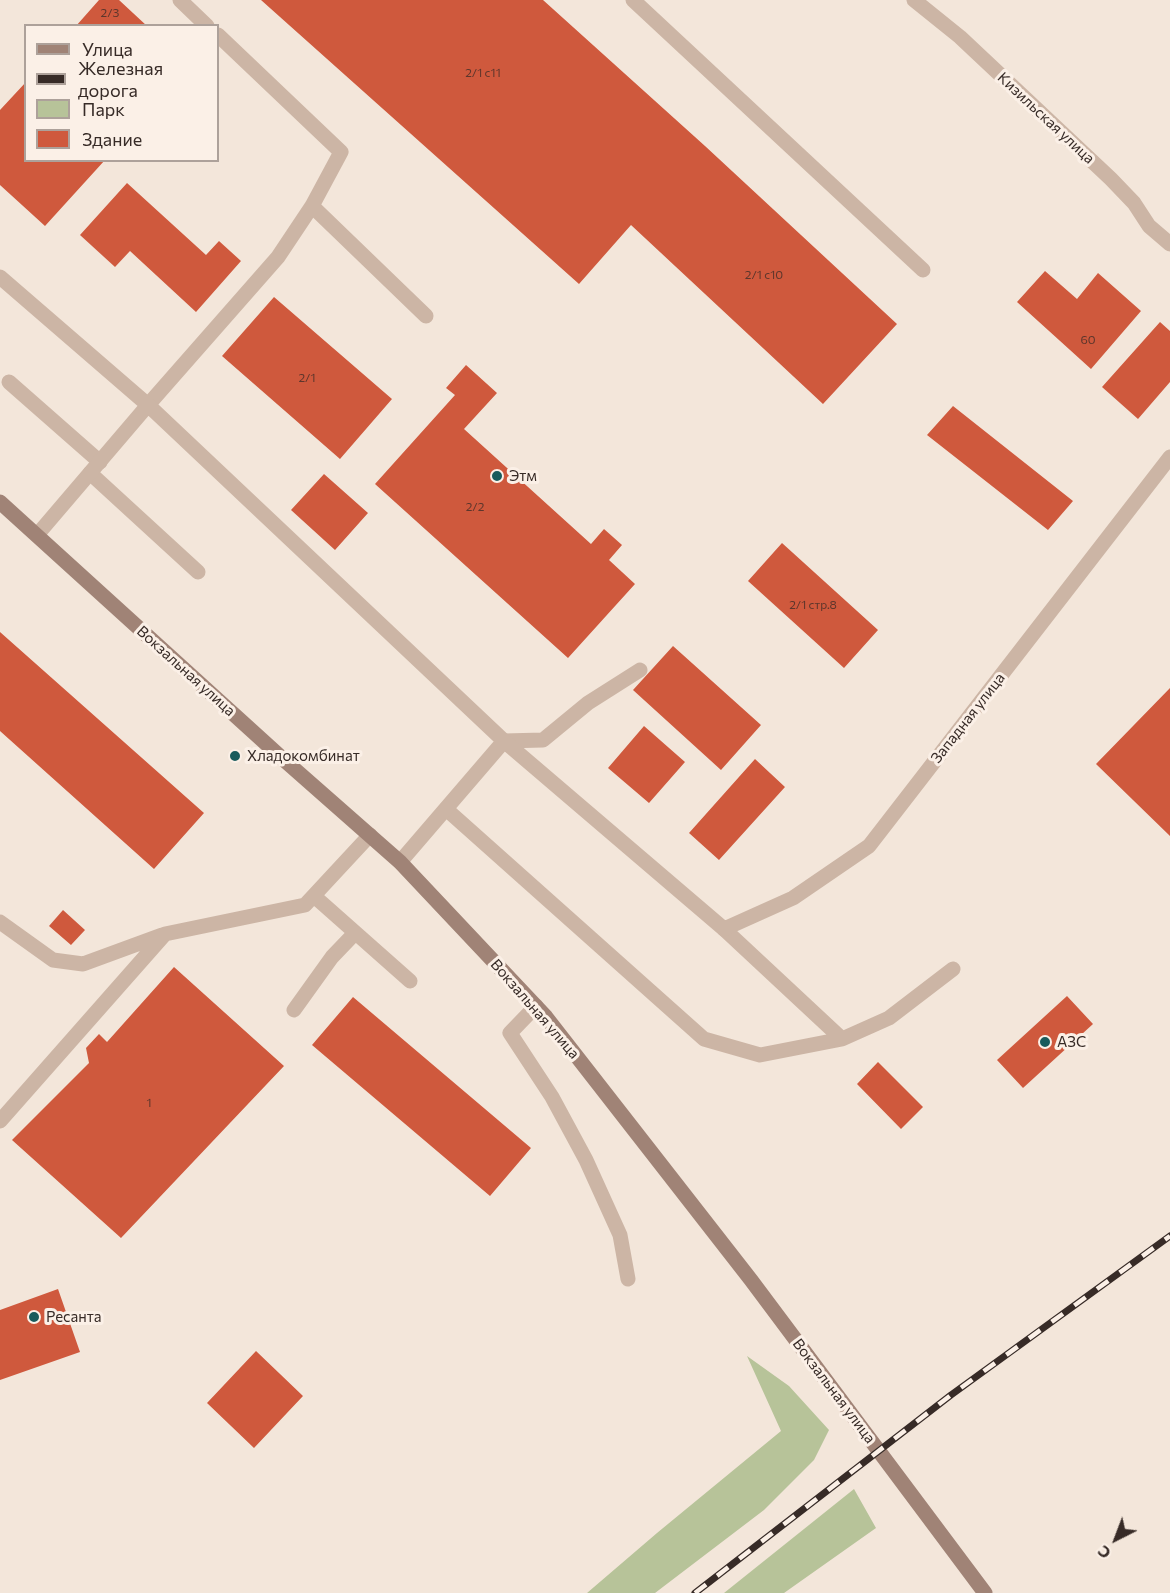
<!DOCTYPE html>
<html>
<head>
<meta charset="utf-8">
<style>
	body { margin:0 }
	#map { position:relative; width:1170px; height:1593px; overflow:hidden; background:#f3e6da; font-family:Commissioner,sans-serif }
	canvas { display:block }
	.legend { position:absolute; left:24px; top:24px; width:195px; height:138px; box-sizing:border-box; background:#fbf0e7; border:2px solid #ada19a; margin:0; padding:8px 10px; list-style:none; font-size:18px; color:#372b27 }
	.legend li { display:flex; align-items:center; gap:12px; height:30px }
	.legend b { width:30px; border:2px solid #ada19a }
	.north { position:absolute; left:1086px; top:1509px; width:60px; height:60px; -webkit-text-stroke:4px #fbf0e7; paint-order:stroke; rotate:222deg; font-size:16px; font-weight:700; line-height:24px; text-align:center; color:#372b27 }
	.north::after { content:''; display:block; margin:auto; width:21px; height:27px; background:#372b27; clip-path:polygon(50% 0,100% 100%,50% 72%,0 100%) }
</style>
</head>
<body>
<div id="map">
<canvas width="1170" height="1593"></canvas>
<ul class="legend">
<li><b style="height:8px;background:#a08376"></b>Улица</li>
<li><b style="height:8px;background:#372b27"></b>Железная дорога</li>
<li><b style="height:16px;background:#b7c399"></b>Парк</li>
<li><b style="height:16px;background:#cf593d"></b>Здание</li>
</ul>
<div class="north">С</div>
</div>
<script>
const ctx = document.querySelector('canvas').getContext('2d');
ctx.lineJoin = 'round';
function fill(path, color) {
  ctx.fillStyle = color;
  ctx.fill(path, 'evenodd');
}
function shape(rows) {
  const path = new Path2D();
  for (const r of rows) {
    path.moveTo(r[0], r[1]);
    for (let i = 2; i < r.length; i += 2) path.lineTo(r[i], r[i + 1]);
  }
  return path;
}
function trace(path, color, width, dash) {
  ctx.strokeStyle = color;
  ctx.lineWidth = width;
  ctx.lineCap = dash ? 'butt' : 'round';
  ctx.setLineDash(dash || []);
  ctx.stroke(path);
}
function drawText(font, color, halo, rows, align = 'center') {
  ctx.font = font + ' Commissioner,sans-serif';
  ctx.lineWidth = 6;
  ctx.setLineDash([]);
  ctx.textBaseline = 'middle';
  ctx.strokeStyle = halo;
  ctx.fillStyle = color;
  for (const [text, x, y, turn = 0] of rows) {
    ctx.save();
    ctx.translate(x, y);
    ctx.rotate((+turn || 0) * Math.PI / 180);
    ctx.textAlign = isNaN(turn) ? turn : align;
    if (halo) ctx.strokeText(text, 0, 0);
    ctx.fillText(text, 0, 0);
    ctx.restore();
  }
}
const green = shape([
	[747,1356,789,1386,829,1430,814,1460,764,1510,655,1593,587,1593,657,1533,781,1431],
	[854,1489,876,1528,784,1593,724,1593]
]);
const building = shape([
	[99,0,119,0,147,26,76,26],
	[261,0,543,0,705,146,897,324,823,404,631,225,579,284],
	[26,82,26,160,105,160,45,226,0,185,0,110],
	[127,183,206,255,219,241,241,261,196,312,130,251,115,267,80,235],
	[1045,271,1077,299,1098,273,1141,311,1091,369,1017,302],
	[274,297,392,399,340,459,222,356],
	[1160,322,1170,331,1170,382,1138,419,1102,387],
	[466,365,497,393,464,429,591,544,604,529,622,545,609,560,635,584,568,658,375,484,455,395,446,388],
	[953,406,1073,501,1048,530,927,435],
	[324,474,368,513,335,550,291,510],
	[782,543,878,630,844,668,748,581],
	[0,632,204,813,154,869,0,731],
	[673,646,761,725,721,770,633,690],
	[1170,688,1170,836,1096,764],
	[644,726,685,762,649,803,608,768],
	[755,759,785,787,719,860,689,833],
	[63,910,85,930,71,945,49,926],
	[174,967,284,1066,121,1238,12,1140,89,1063,86,1048,99,1034,107,1042],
	[1067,996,1093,1024,1023,1088,997,1060],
	[353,997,531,1148,490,1196,312,1045],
	[878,1062,923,1107,901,1129,857,1084],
	[58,1289,80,1352,0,1380,0,1310],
	[256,1351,303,1396,254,1448,207,1403]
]);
const lane = shape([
	[180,0,207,26],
	[633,0,923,270],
	[312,206,426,316],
	[9,382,100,462],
	[148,405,278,257,312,206,341,152,218,35],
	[90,473,198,572],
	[504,741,543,740,588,703,640,670],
	[446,809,704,1039,760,1055,842,1039,889,1018,953,969],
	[314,896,410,981],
	[0,922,53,960,83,964,162,935],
	[724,929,842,1039],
	[536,1006,510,1033,552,1097,586,1160,620,1235,628,1279],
	[294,1010,332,957,355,933],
	[0,1121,165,934,305,905,370,835]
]);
const street = shape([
	[914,0,960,37,1111,179,1134,203,1149,226,1170,244],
	[0,277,148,405,504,741,724,929,793,898,869,846,1170,457],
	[37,535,148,405],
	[400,862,504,741]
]);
const secondary = shape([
	[0,502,283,759,400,862,546,1017,751,1280,985,1593]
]);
const rail = shape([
	[695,1593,951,1395,1170,1236]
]);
const markers = [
	[497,476,6,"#195b5c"],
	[235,756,6,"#195b5c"],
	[1045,1042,6,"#195b5c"],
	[34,1317,6,"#195b5c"]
];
const numberNames = [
	["2/3",110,13],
	["2/1 с11",483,73],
	["2/1 с10",764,275],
	["60",1088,340],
	["2/1",307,378],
	["2/2",475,507],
	["2/1 стр.8",813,605],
	["1",149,1103]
];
const streetNames = [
	["Кизильская улица",1046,118,43],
	["Вокзальная улица",186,671,42],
	["Западная улица",968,718,-52],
	["Вокзальная улица",535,1009,49],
	["Вокзальная улица",834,1391,53]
];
const poiNames = [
	["Этм",509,476],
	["Хладокомбинат",247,756],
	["АЗС",1057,1042],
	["Ресанта",46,1317]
];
fill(green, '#b7c399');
fill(building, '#cf593d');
trace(lane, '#ccb5a5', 15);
trace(street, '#ccb5a5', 15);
trace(secondary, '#a08376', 15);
trace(rail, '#372b27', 7);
trace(rail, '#fbf0e7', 4.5, [14]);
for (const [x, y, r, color] of markers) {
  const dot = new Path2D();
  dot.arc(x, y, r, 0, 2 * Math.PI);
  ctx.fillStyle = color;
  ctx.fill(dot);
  trace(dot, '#fbf0e7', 2);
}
drawText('12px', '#5d362c', null, numberNames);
drawText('15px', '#372b27', '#fbf0e7', streetNames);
drawText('15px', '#372b27', '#fbf0e7', poiNames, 'left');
</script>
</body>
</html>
